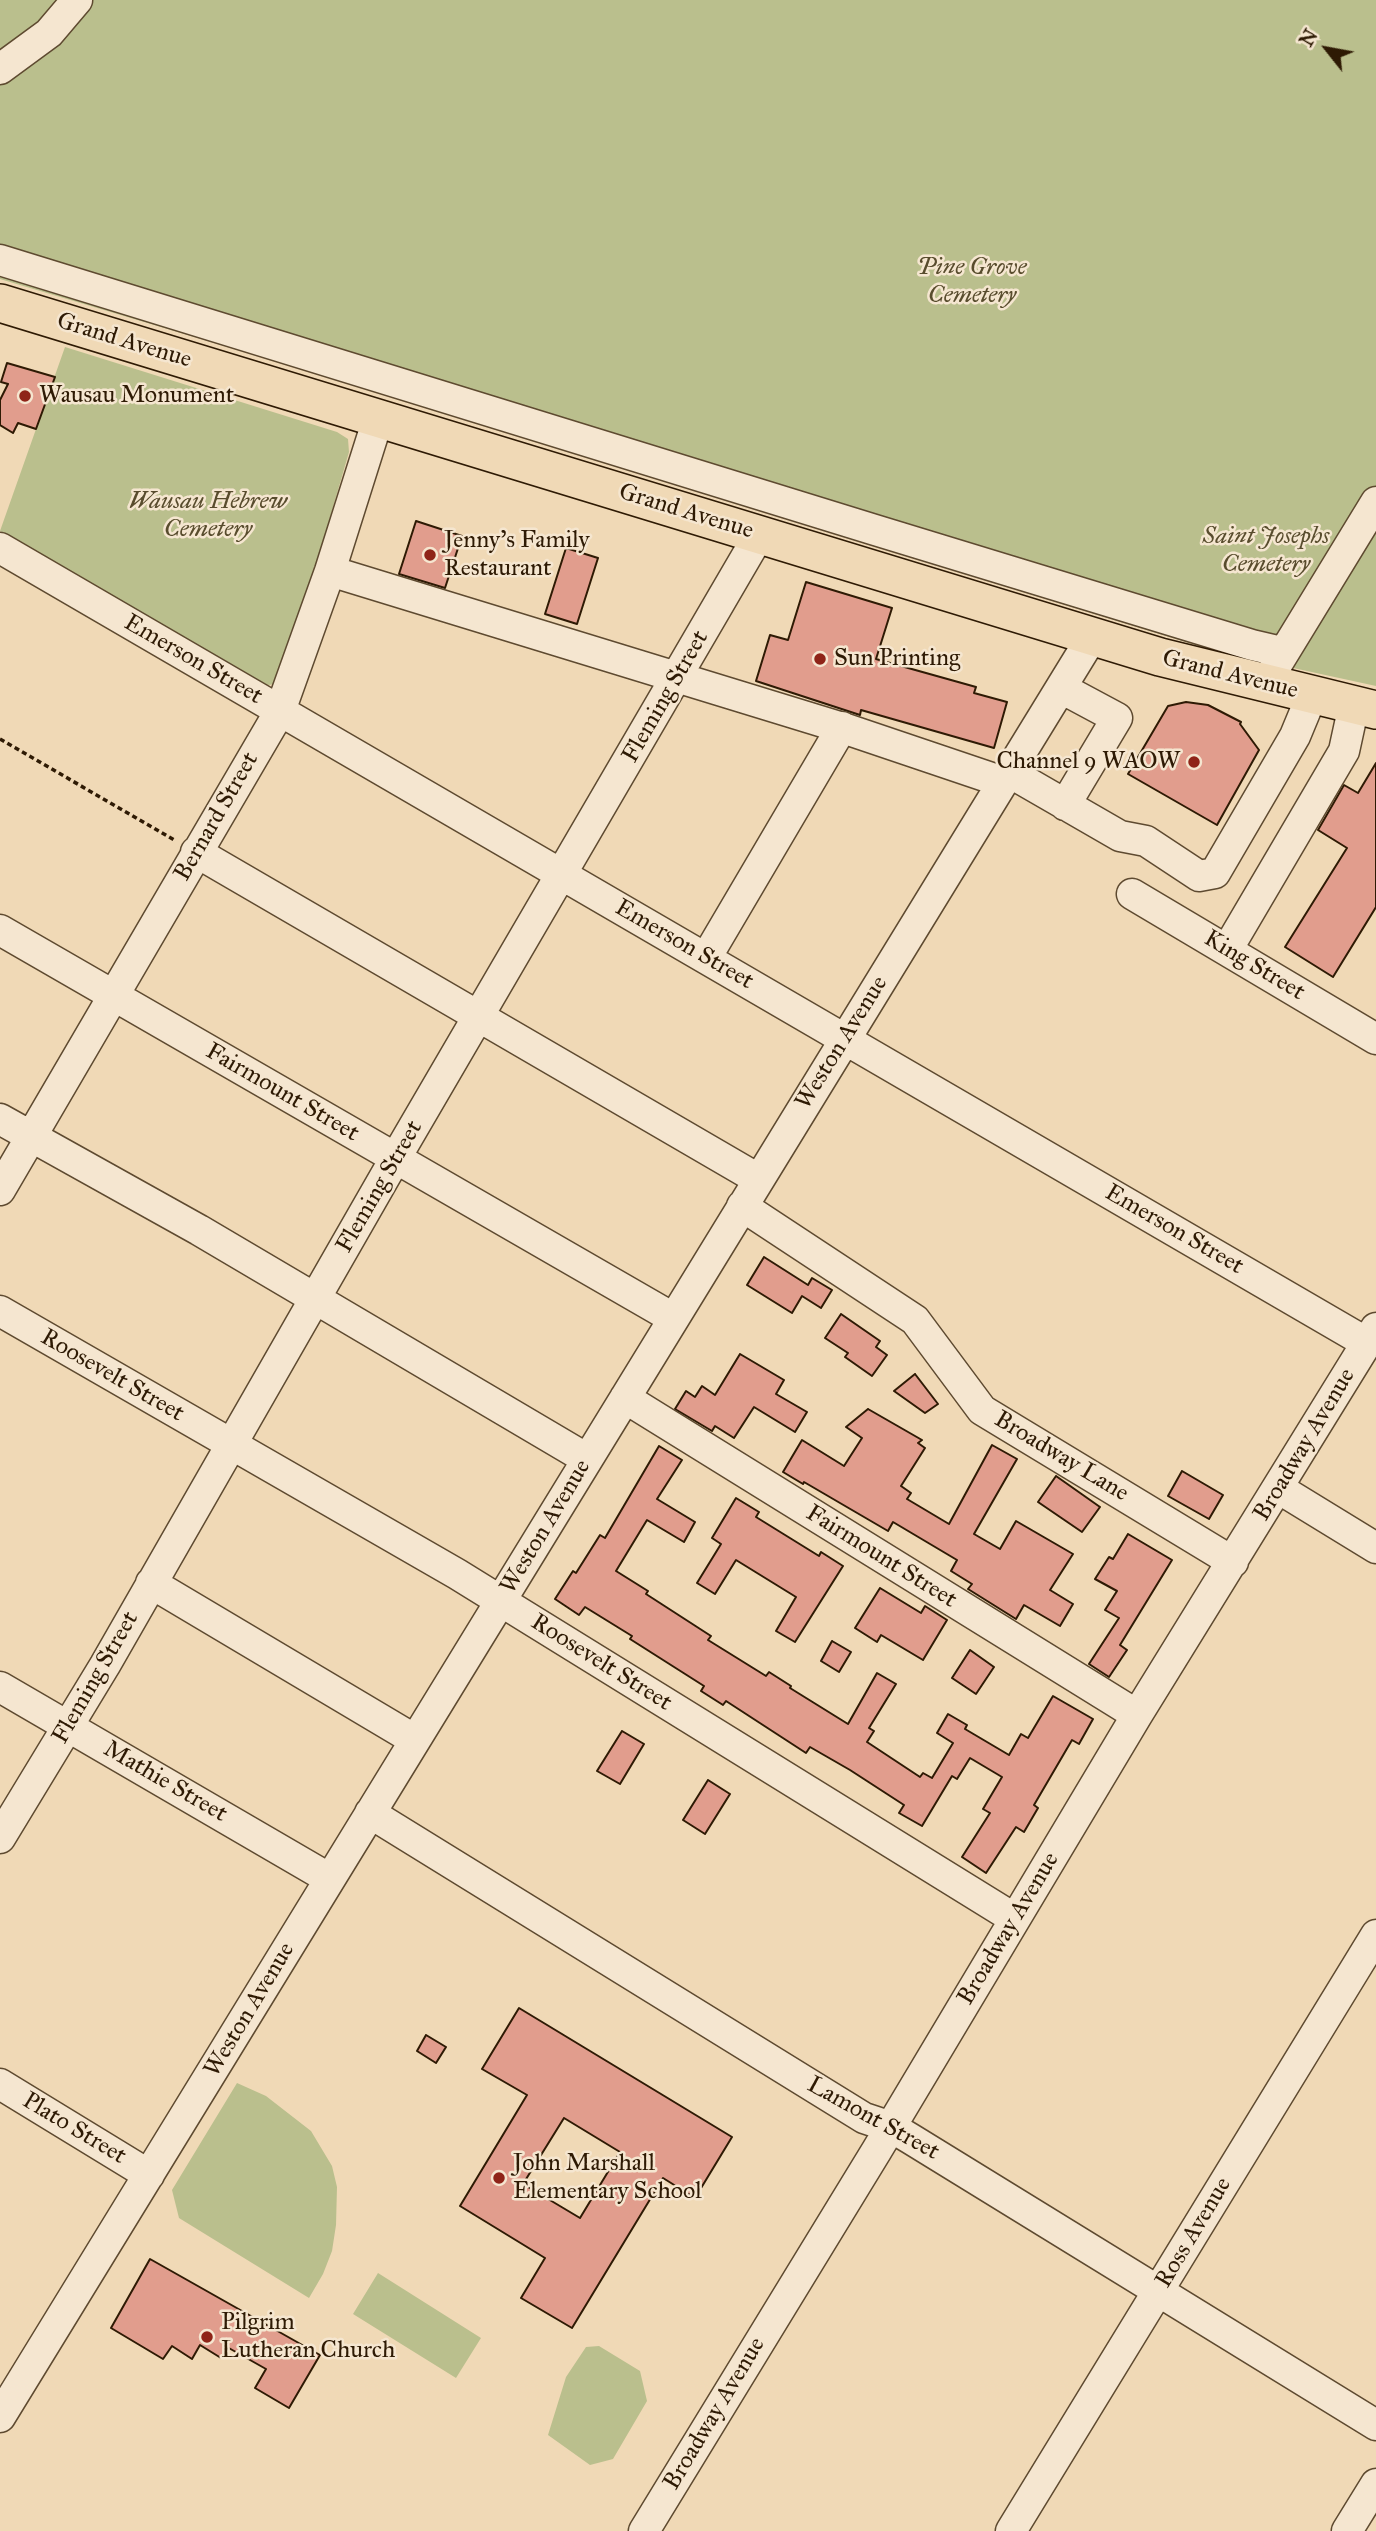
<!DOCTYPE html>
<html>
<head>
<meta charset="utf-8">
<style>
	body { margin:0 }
	#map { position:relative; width:1376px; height:2531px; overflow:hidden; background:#f0d9b6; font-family:"IM FELL Great Primer",serif }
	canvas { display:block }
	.north { position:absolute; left:1292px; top:14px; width:70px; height:70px; -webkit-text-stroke:5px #f5e6d0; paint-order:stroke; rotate:301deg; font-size:19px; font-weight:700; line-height:28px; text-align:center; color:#2e1a04 }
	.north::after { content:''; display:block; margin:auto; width:24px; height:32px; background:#2e1a04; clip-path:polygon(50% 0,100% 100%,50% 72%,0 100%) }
</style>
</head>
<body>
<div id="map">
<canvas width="1376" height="2531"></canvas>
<div class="north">N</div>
</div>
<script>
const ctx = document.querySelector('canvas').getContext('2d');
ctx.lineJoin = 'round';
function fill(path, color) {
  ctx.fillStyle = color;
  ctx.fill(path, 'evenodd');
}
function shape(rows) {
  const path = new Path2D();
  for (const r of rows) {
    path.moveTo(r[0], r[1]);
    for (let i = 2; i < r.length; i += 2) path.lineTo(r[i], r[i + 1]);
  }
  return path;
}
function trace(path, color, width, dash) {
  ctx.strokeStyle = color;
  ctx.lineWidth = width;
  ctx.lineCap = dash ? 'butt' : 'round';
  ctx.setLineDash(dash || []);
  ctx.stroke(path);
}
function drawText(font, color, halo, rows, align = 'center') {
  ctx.font = font + ' "IM FELL Great Primer",serif';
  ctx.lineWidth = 5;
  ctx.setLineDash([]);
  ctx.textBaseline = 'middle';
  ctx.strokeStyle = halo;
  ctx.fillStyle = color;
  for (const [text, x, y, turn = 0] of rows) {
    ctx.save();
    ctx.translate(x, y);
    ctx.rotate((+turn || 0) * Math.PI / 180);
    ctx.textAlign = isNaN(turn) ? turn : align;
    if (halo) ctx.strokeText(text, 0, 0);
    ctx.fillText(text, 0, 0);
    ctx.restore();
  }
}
const green = shape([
	[0,0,1376,0,1376,686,1215,651,238,350,0,279],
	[65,347,337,432,348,439,349,452,320,552,277,684,268,685,258,680,0,531],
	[237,2083,266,2096,311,2131,332,2166,337,2187,336,2225,332,2251,323,2274,309,2298,179,2218,172,2190],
	[378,2273,481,2338,456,2378,353,2314],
	[599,2346,640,2371,647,2401,613,2459,590,2465,548,2435,566,2377,586,2347]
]);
const building = shape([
	[7,363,55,377,36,429,18,423,13,433,0,425,0,400,8,384,1,382,7,363],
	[416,521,462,536,445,588,399,574,416,521],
	[566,548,598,558,577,624,545,614,566,548],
	[806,582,892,608,876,659,976,687,974,693,1007,702,994,748,861,710,860,715,756,681,770,635,788,640,806,582],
	[1186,702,1208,705,1241,722,1240,724,1259,750,1217,825,1128,774,1168,706,1186,702],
	[1376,763,1376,907,1333,977,1285,947,1347,848,1318,830,1344,785,1358,793,1376,763],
	[764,1257,808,1285,812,1278,832,1290,821,1308,802,1296,792,1313,747,1285,764,1257],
	[841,1314,880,1341,876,1347,887,1355,872,1376,845,1357,848,1353,825,1338,841,1314],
	[740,1354,784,1380,776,1394,807,1412,795,1432,754,1407,734,1438,715,1426,712,1431,675,1409,686,1391,695,1397,702,1386,715,1395,740,1354],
	[915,1374,938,1404,925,1413,894,1391,915,1374],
	[868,1409,922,1440,918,1443,925,1448,901,1486,911,1493,907,1499,949,1524,992,1445,1017,1459,974,1534,1000,1549,1016,1521,1073,1554,1050,1590,1073,1604,1060,1626,1024,1605,1016,1619,968,1589,972,1584,951,1571,957,1560,893,1522,888,1531,804,1482,803,1484,783,1472,802,1440,844,1466,862,1438,846,1427,868,1409],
	[659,1446,682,1460,657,1499,695,1522,684,1542,647,1520,616,1571,648,1591,646,1594,711,1636,708,1640,766,1676,769,1672,791,1686,790,1688,848,1724,877,1673,896,1684,869,1728,874,1731,867,1742,920,1777,923,1773,932,1778,953,1743,937,1733,948,1714,967,1725,965,1729,1009,1755,1021,1734,1028,1738,1053,1696,1093,1719,1079,1744,1072,1740,1034,1805,1038,1808,1024,1832,1016,1827,986,1873,962,1857,990,1813,983,1809,1002,1777,970,1758,957,1779,952,1776,922,1826,899,1813,904,1805,850,1770,810,1747,806,1753,726,1701,723,1705,701,1691,704,1686,630,1639,632,1636,585,1607,579,1615,555,1599,573,1571,576,1573,600,1535,605,1538,659,1446],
	[1182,1471,1223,1495,1209,1519,1168,1496,1182,1471],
	[1056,1476,1100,1507,1082,1532,1038,1502,1056,1476],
	[736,1498,759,1512,756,1517,819,1556,821,1552,843,1566,795,1642,776,1631,796,1597,736,1560,715,1594,697,1583,721,1544,712,1538,736,1498],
	[1128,1534,1172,1560,1120,1645,1127,1650,1109,1677,1089,1664,1119,1618,1105,1610,1117,1591,1095,1579,1109,1557,1113,1559,1128,1534],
	[880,1588,921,1613,925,1606,947,1620,923,1660,881,1635,877,1642,855,1628,880,1588],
	[832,1641,851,1652,839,1672,821,1661,832,1641],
	[970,1650,994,1667,976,1694,952,1678,970,1650],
	[622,1731,644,1744,620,1784,597,1771,622,1731],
	[708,1780,730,1794,705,1834,683,1820,708,1780],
	[519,2008,732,2137,695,2198,663,2178,572,2328,521,2298,545,2258,460,2206,527,2095,482,2069,519,2008],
	[564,2118,620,2152,580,2218,523,2184,564,2118],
	[426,2035,446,2047,436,2063,417,2051,426,2035],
	[150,2259,320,2355,289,2408,255,2388,266,2369,227,2347,221,2358,200,2345,192,2359,172,2346,163,2359,111,2328,150,2259]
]);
const path = shape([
	[0,739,176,841]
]);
const minor = shape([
	[0,69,49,33,77,0],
	[0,260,875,530,1252,645,1282,652],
	[0,548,1367,1343],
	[330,571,846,729,1003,782],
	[1274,669,1376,502],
	[1061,688,1117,718,1065,805],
	[1009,772,1120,836,1146,841,1199,876,1215,873,1295,736,1312,695],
	[196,852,758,1179],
	[1132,894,1376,1039],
	[0,930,673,1318],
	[1227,950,1344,751,1354,705],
	[706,958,842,727],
	[0,1119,199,1230,587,1459],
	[0,1190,280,711,330,571,378,419],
	[742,1206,915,1320,982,1410,1233,1562],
	[0,1311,457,1574,1015,1919],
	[625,1398,1137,1715],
	[1278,1488,1376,1548],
	[151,1583,415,1740],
	[0,1687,330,1879],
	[370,1813,864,2118,891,2127,911,2139,1376,2425],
	[0,1838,105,1665,395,1159,759,535],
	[0,2084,149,2175],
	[0,2417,1092,637],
	[644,2531,877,2150,1137,1715,1376,1328],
	[1011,2531,1376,1935],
	[1347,2531,1376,2484]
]);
const major = shape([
	[0,303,1160,657,1376,710]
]);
const markers = [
	[25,396,7,"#8f2418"],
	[430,555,7,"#8f2418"],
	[820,659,7,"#8f2418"],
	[1194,762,7,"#8f2418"],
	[499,2178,7,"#8f2418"],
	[207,2337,7,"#8f2418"]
];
const parkNames = [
	["Pine Grove",972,268],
	["Cemetery",972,296],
	["Wausau Hebrew",208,502],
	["Cemetery",208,530],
	["Saint Josephs",1266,537],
	["Cemetery",1266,565]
];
const streetNames = [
	["Grand Avenue",124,341,17],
	["Grand Avenue",686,512,17],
	["Emerson Street",193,660,30],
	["Grand Avenue",1230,675,14],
	["Fleming Street",666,697,-60],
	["Bernard Street",217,817,-60],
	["Emerson Street",684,945,30],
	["King Street",1254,966,31],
	["Weston Avenue",842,1043,-58],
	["Fairmount Street",282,1093,30],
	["Fleming Street",380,1187,-60],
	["Emerson Street",1174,1230,30],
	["Roosevelt Street",112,1376,30],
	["Broadway Avenue",1305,1445,-59],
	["Broadway Lane",1061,1457,31],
	["Weston Avenue",546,1527,-59],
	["Fairmount Street",881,1557,32],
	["Roosevelt Street",601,1663,32],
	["Fleming Street",96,1678,-60],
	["Mathie Street",165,1782,30],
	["Broadway Avenue",1009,1929,-59],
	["Weston Avenue",250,2010,-59],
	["Lamont Street",873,2119,29],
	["Plato Street",74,2129,31],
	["Ross Avenue",1194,2233,-59],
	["Broadway Avenue",715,2414,-59]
];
const poiNames = [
	["Wausau Monument",39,396],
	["Jenny's Family",444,541],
	["Restaurant",444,569],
	["Sun Printing",834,659],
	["Channel 9 WAOW",1180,762,"right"],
	["John Marshall",513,2164],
	["Elementary School",513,2192],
	["Pilgrim",221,2323],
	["Lutheran Church",221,2351]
];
fill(green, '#babf8d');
fill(building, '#e19d8d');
trace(building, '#2e1a04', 2);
trace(minor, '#5e4a30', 33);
trace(major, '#2e1a04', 40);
trace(path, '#2e1a04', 3.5, [5, 3.5]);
trace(minor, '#f5e6d0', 30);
trace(major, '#f0d9b6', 37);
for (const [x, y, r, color] of markers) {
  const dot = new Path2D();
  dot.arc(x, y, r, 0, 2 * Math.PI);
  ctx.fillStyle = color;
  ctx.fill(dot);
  trace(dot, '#f5e6d0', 2.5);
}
drawText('italic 24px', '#584c2d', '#f5e6d0', parkNames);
drawText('24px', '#2e1a04', '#f5e6d0', streetNames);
drawText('24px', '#2e1a04', '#f5e6d0', poiNames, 'left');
</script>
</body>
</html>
